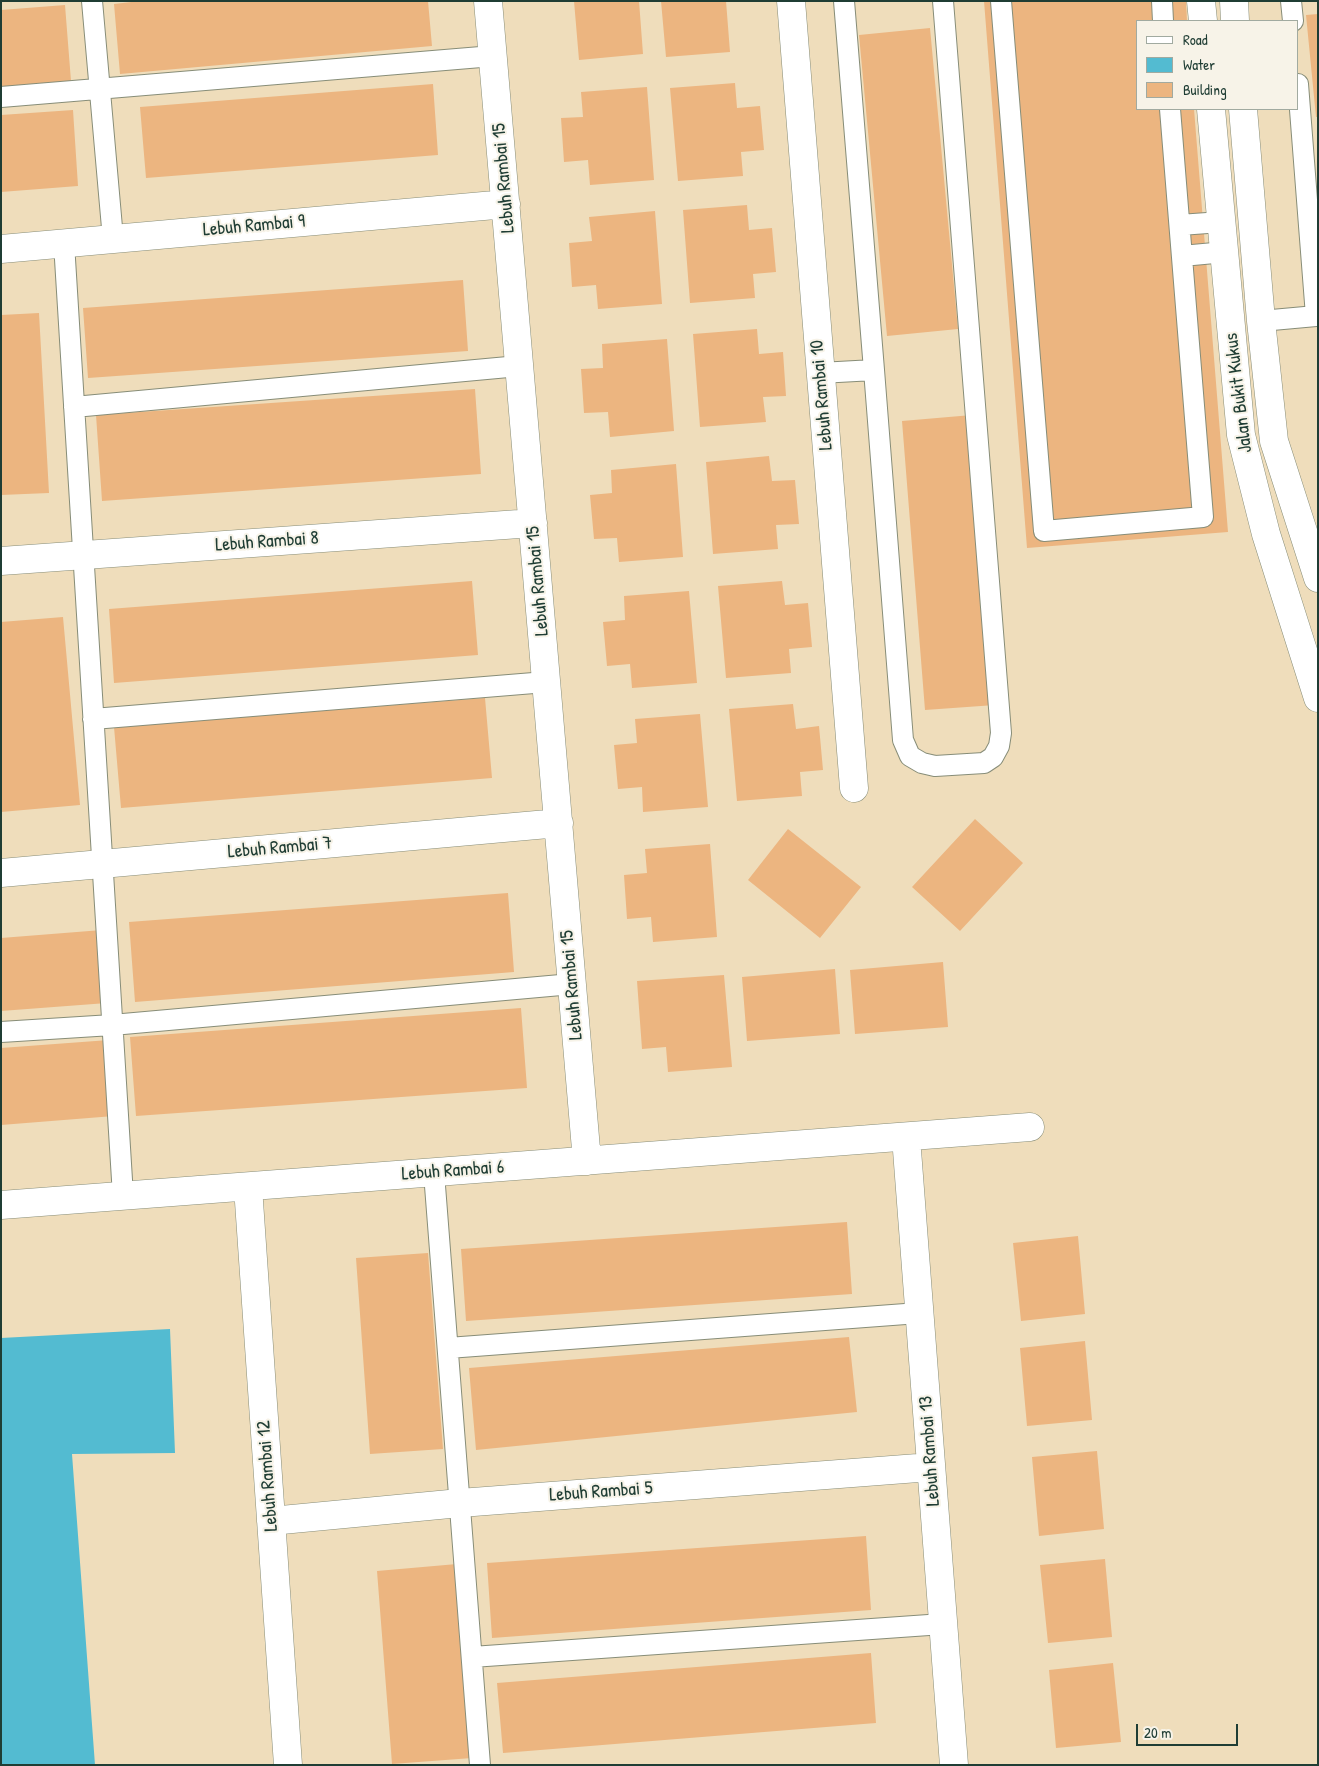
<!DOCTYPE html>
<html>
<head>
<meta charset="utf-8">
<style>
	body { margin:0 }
	#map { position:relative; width:1319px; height:1766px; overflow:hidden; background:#efddbb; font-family:"Patrick Hand",sans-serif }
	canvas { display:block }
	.frame { position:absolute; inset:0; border:2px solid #1f3d34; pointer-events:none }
	.legend { position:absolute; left:1136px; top:20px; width:162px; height:90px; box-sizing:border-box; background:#f7f3e8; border:1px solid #a1aaa0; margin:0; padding:6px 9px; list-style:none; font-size:15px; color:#1f3d34 }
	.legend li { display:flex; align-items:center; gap:10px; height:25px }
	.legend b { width:25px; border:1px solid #a1aaa0 }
	.scale { position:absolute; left:1136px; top:1724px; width:102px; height:22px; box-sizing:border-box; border:2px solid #1f3d34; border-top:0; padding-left:6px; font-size:15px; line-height:18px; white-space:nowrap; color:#1f3d34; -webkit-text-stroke:4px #f7f3e8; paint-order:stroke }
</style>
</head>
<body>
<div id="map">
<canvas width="1319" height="1766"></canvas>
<div class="frame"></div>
<ul class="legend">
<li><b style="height:6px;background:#fff"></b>Road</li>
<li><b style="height:14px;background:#53bbd1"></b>Water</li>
<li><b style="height:14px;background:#ecb580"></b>Building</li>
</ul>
<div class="scale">20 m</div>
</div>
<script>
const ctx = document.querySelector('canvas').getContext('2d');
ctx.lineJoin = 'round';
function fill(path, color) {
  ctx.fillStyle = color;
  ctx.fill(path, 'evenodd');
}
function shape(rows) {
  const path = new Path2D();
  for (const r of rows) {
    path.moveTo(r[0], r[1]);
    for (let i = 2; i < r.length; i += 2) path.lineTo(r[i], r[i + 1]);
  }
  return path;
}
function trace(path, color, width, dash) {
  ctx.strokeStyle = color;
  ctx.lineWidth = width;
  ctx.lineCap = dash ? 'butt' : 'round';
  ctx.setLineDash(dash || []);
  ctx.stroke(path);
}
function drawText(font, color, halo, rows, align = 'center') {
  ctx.font = font + ' "Patrick Hand",sans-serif';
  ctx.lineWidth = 4;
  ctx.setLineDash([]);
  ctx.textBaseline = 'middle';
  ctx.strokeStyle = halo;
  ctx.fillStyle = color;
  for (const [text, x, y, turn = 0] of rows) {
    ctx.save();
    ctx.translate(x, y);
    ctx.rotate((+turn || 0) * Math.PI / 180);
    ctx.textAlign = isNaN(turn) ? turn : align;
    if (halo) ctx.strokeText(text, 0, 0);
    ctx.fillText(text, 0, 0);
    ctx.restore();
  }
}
const water = shape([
	[170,1329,175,1453,72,1454,95,1765,1,1765,1,1338]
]);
const building = shape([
	[140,1,428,1,432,46,120,74,114,4],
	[574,1,639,1,643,54,579,60],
	[661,1,726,1,730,52,666,57],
	[984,1,1186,1,1187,21,1138,21,1138,109,1194,109,1228,532,1027,548],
	[65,5,71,81,1,87,1,10],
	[1318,14,1318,117,1316,117,1306,15],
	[930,28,958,329,887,336,859,35],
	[735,83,737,108,760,106,764,150,741,152,743,176,678,181,670,88],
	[433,84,438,155,146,178,140,107],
	[647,87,654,180,590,185,588,160,564,162,561,118,583,117,581,92],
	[73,110,78,186,1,192,1,115],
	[747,205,749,230,772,228,776,272,753,274,755,298,690,303,683,210],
	[655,211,662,304,598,309,596,285,572,287,569,243,592,241,589,217],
	[463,280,468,351,88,378,83,308],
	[39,313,49,493,1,495,1,315],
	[757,329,759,354,783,352,786,396,763,397,766,422,700,427,693,334],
	[667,339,674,431,610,437,608,412,584,413,581,369,603,368,602,344],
	[475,389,481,474,102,501,96,415],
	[972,415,995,705,925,710,902,421],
	[769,456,772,481,795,480,799,524,776,525,778,549,713,554,706,462],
	[676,464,683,557,619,562,617,538,594,539,590,495,612,493,611,470],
	[472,581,478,655,114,683,109,609],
	[782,581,785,605,808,603,812,647,789,649,791,673,726,678,718,586],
	[689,591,697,683,632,688,630,664,607,666,603,622,625,620,624,596],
	[63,617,80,805,1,812,1,622],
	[485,698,492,778,121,808,114,727],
	[793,704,796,729,819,726,823,770,800,772,802,796,737,801,729,709],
	[700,714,708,807,643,812,642,787,618,789,614,745,637,743,635,719],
	[975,819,1023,863,960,931,912,887],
	[788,829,861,887,820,938,748,880],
	[710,844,717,937,653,942,651,917,627,919,624,875,647,873,645,849],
	[508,893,514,972,135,1002,129,922],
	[102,930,107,1003,1,1011,1,938],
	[943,962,948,1027,855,1034,850,970],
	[835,969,840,1034,747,1041,742,977],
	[724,975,732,1067,668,1072,666,1047,642,1049,637,981],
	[521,1008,527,1088,136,1116,130,1037],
	[109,1040,114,1116,1,1125,1,1048],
	[847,1222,852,1294,466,1321,461,1249],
	[1078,1236,1085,1314,1021,1321,1013,1243],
	[428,1253,443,1449,370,1454,356,1258],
	[849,1337,857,1412,476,1450,469,1368],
	[1085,1341,1092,1420,1027,1426,1020,1348],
	[1097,1451,1104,1529,1039,1536,1032,1457],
	[866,1536,871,1610,492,1638,487,1563],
	[1105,1559,1112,1637,1048,1643,1040,1565],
	[457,1564,472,1758,392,1764,377,1571],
	[871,1653,876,1723,503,1753,497,1683],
	[1113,1663,1121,1742,1056,1748,1049,1670]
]);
const lane = shape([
	[92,1,113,239],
	[844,1,874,370],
	[1001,1,1044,531,1203,517,1170,109],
	[1162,1,1163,21],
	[1291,1,1293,21],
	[1,97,493,56],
	[1180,225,1221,222],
	[64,243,123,1196],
	[1182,256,1225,252],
	[1261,321,1316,316,1298,84],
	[820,373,874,370,903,740,910,756,922,763,935,766,984,763,993,757,999,746,1001,733,943,1],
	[74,407,519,366],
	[93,719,546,682],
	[1,1032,112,1025,572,984],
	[434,1173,480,1765],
	[448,1348,919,1313],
	[472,1657,943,1624]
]);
const street = shape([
	[488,1,587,1161],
	[791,1,854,788],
	[1201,1,1203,21],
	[1234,1,1235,21],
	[1211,109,1241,435,1266,534,1318,698],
	[1243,109,1261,321,1274,441,1318,578],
	[1,249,506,204],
	[1,561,533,523],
	[1,873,559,823],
	[906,1137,954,1765],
	[248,1187,288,1765],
	[1,1205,1030,1127],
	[271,1521,460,1503,931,1467]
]);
const streetNames = [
	["Lebuh Rambai 15",504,178,-95],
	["Lebuh Rambai 9",254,226,-5],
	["Jalan Bukit Kukus",1239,393,-97],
	["Lebuh Rambai 10",822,395,-95],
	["Lebuh Rambai 8",267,542,-4],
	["Lebuh Rambai 15",538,581,-95],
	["Lebuh Rambai 7",280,848,-5],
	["Lebuh Rambai 15",572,985,-95],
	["Lebuh Rambai 6",453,1171,-4],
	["Lebuh Rambai 13",930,1451,-94],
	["Lebuh Rambai 12",268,1476,-94],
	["Lebuh Rambai 5",601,1492,-4]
];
fill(water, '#53bbd1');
fill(building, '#ecb580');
trace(lane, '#878d78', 22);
trace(street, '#878d78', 29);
trace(lane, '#fff', 20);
trace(street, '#fff', 28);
drawText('19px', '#1f3d34', '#f7f3e8', streetNames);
</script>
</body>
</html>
